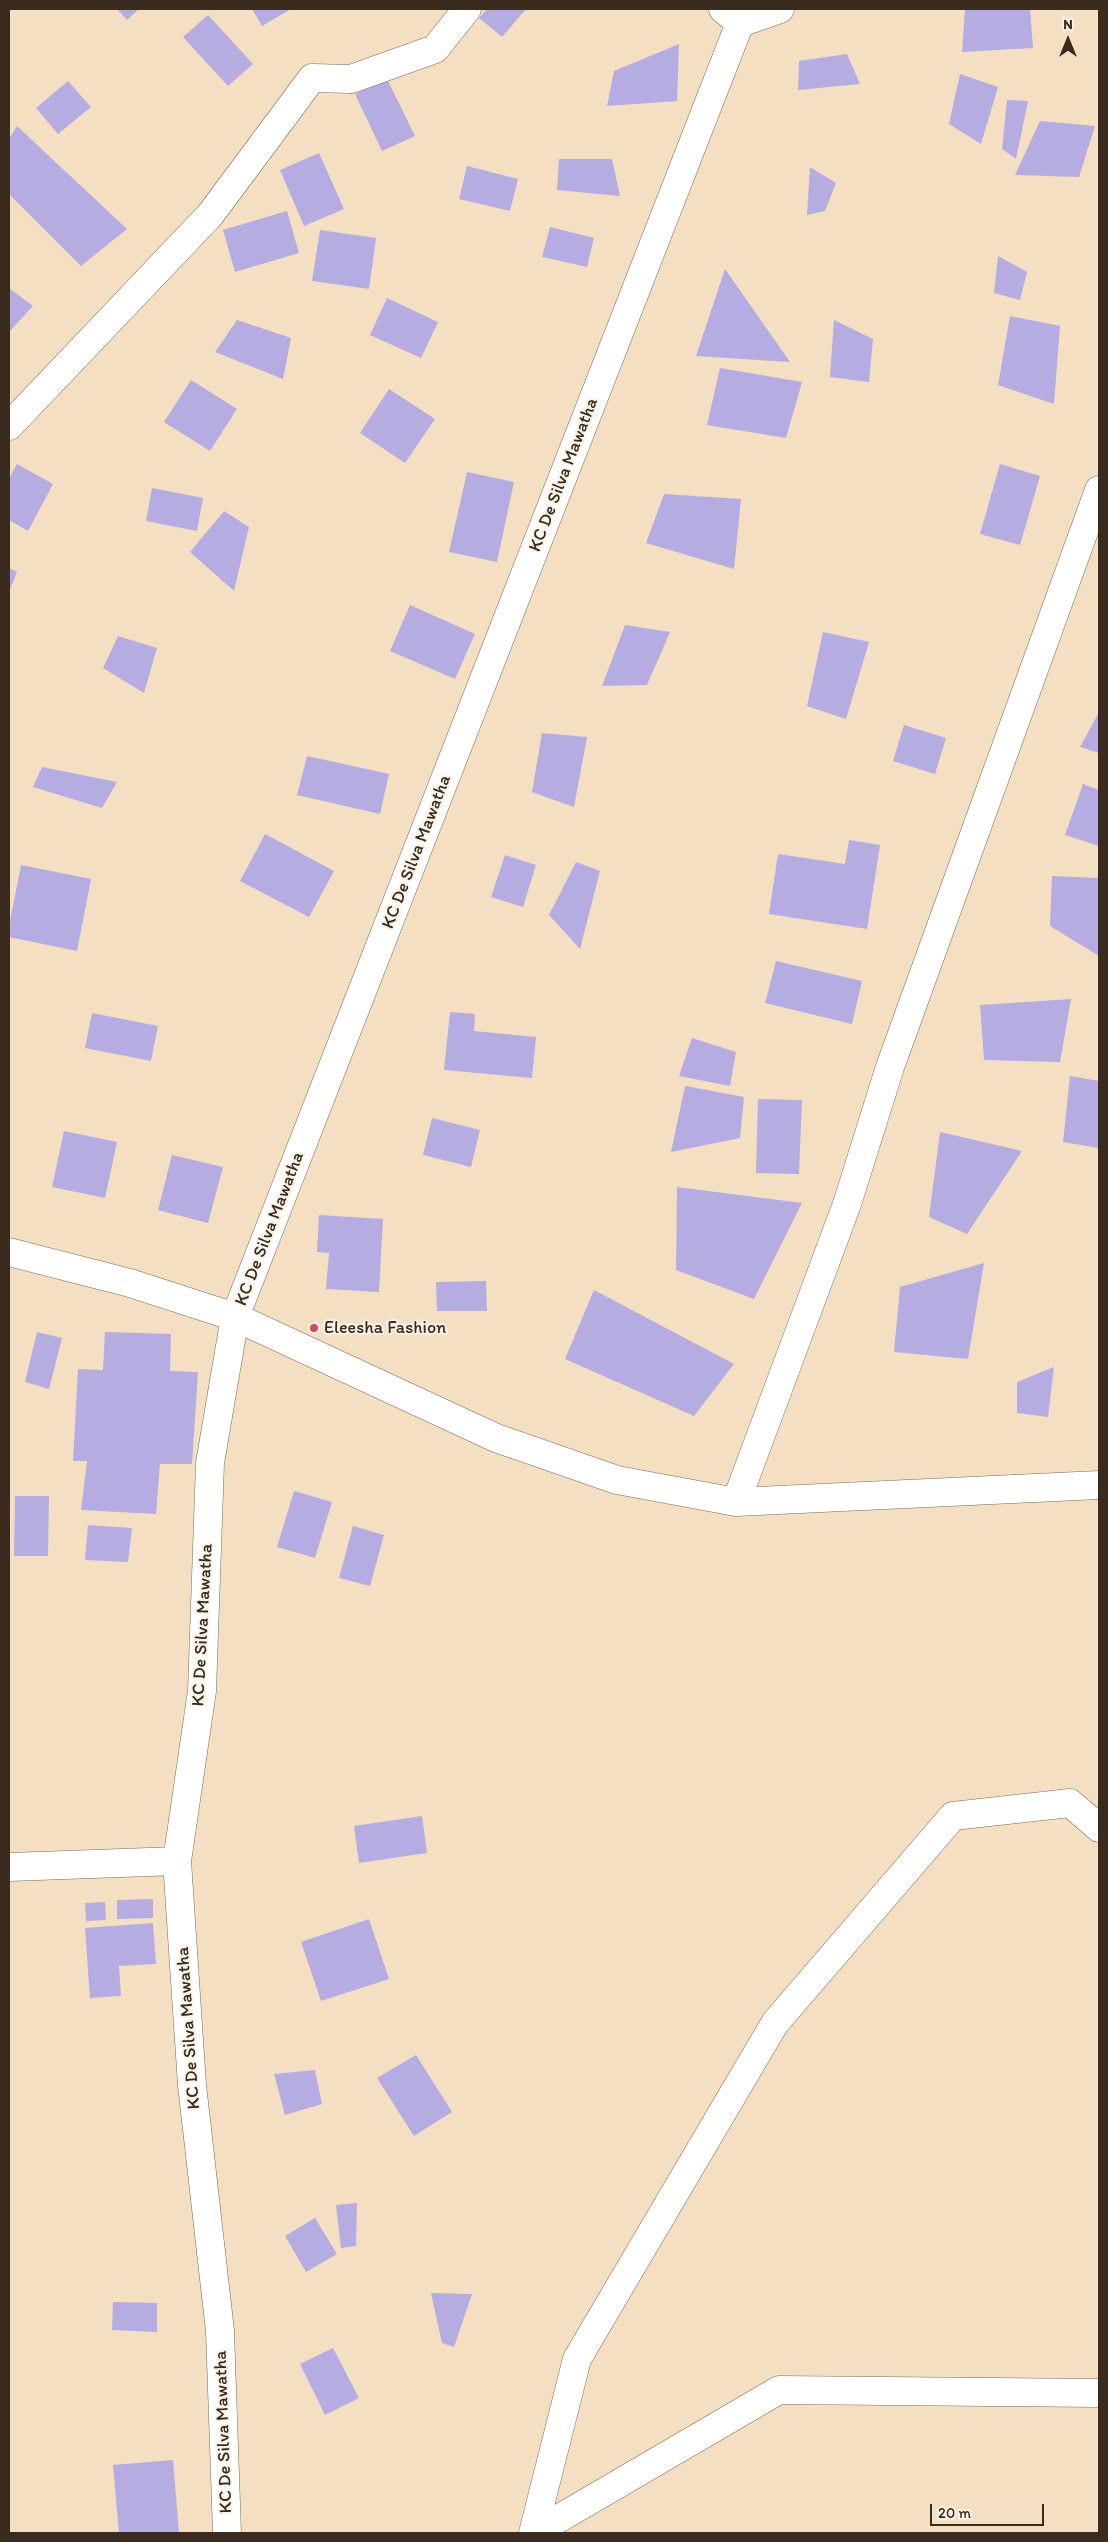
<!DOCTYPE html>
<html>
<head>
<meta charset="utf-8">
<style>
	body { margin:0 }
	#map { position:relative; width:1108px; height:2542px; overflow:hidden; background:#f4dfc3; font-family:Itim,sans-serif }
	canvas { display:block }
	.frame { position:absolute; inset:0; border:10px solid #3b2a1e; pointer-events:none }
	.north { position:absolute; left:1043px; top:15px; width:50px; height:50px; -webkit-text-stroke:4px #f7f3e8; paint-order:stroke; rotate:0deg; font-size:14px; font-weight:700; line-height:20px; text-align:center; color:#3b2a1e }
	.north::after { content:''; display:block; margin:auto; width:18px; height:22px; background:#3b2a1e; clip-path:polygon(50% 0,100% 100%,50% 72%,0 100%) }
	.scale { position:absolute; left:930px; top:2504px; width:114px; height:22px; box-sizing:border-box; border:2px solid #3b2a1e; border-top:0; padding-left:6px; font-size:15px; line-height:18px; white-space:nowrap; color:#3b2a1e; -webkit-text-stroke:4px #f7f3e8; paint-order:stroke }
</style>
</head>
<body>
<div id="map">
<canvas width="1108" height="2542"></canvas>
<div class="frame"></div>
<div class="north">N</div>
<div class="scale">20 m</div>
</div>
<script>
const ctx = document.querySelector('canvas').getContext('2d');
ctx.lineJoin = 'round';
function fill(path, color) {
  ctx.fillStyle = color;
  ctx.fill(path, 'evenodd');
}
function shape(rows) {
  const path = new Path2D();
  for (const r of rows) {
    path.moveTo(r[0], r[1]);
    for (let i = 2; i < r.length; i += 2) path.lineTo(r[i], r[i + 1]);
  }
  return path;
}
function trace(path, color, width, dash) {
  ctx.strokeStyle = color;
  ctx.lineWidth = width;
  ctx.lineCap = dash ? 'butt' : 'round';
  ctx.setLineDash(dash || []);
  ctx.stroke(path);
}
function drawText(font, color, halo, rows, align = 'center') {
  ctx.font = font + ' Itim,sans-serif';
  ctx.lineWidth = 4;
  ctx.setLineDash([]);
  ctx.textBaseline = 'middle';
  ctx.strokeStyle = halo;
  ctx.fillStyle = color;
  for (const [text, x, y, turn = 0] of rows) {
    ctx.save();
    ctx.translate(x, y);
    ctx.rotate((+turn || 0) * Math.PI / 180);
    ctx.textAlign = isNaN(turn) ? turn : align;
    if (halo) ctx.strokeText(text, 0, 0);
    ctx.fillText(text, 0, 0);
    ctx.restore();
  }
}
const building = shape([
	[117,9,139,9,127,20],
	[252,9,291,9,262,26],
	[487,9,526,9,502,37,479,18],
	[965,9,1030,9,1033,48,962,52],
	[208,15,253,64,228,86,183,37],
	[679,44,677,101,607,106,614,71],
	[847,54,860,84,798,90,799,61],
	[960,74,998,87,981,144,949,124],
	[387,79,415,136,382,151,355,94],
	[68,81,91,107,58,134,36,108],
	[1007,100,1028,101,1016,159,1002,149],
	[1040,121,1095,126,1079,177,1015,175],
	[17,126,127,229,81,266,9,194,9,139],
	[319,153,344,209,304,226,280,170],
	[559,159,612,159,620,196,557,190],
	[467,166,518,179,510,211,459,199],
	[810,167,836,183,825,211,807,215],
	[287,211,299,253,235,272,223,230],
	[550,227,594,238,587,267,542,257],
	[320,230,376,238,369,289,312,281],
	[998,256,1027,272,1020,300,994,293],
	[725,269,790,362,696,356],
	[9,288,33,306,9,332],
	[387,298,438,322,421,358,370,335],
	[1010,316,1060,326,1054,404,998,385],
	[237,320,291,338,283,379,215,352],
	[834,320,873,339,869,382,830,377],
	[720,368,802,382,786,438,707,425],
	[191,380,237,409,210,451,164,422],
	[389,389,435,419,405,463,360,433],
	[17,464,53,484,28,531,9,520,9,479],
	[1000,464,1040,476,1020,545,980,534],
	[467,472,514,482,497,562,449,552],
	[152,488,203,498,197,531,146,521],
	[664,494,741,499,734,569,646,543],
	[224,511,249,527,234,591,190,552],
	[9,568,17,572,9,592],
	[410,605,475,634,455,679,390,651],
	[625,625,670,632,647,685,602,686],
	[823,632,869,642,846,719,807,706],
	[118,636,157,648,144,693,103,668],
	[1099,712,1099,753,1080,747],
	[904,725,946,738,935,774,893,761],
	[542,733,587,737,574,807,532,792],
	[307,756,389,774,380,814,297,795],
	[42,767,117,782,102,808,33,787],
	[1083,784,1099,790,1099,846,1065,835],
	[265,834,334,871,309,917,240,881],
	[849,840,880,845,867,929,769,914,778,854,845,864],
	[505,855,536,865,523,907,491,897],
	[576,862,600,871,580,949,549,915],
	[21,865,91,879,77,951,9,937,9,926],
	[1052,876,1099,878,1099,956,1050,926],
	[776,961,862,981,852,1024,765,1003],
	[1071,999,1060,1062,984,1060,980,1005],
	[450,1012,475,1014,474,1031,536,1037,532,1078,444,1070],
	[92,1013,158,1026,151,1061,85,1048],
	[692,1038,736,1052,730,1086,679,1076],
	[1070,1076,1099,1081,1099,1148,1063,1142],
	[685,1086,744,1097,740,1138,671,1152],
	[758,1099,802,1100,799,1174,756,1173],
	[432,1118,480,1130,471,1167,423,1155],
	[64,1131,117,1142,105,1198,52,1187],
	[940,1132,1022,1151,967,1234,929,1217],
	[172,1155,223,1167,208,1223,158,1210],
	[677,1187,802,1203,754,1299,676,1270],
	[319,1215,383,1219,379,1292,326,1289,329,1253,317,1252],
	[984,1263,968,1359,894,1352,900,1287],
	[486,1281,487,1311,437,1311,436,1282],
	[594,1290,734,1364,694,1416,565,1359],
	[37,1332,62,1338,49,1389,25,1382],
	[105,1332,171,1334,170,1371,198,1372,192,1464,160,1464,156,1514,81,1510,87,1461,73,1461,78,1369,103,1370],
	[1054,1367,1048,1417,1017,1413,1017,1382],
	[294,1491,332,1502,315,1558,277,1547],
	[15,1496,49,1496,48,1556,14,1556],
	[88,1525,132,1528,128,1562,85,1560],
	[353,1526,384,1535,370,1586,339,1578],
	[422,1816,427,1853,359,1863,354,1826],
	[153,1899,153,1918,117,1919,117,1900],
	[105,1902,106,1920,86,1921,85,1903],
	[369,1919,389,1979,321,2001,301,1942],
	[153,1923,156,1964,119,1966,121,1996,90,1998,85,1928],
	[416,2055,452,2112,414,2136,377,2078],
	[315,2070,322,2104,285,2115,274,2074],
	[357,2203,356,2246,341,2248,336,2205],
	[315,2218,337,2254,306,2272,285,2236],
	[431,2293,472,2294,454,2347,442,2343],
	[113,2302,157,2303,157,2332,112,2330],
	[333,2348,359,2398,325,2415,300,2364],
	[173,2460,179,2533,119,2533,113,2465]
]);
const minor = shape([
	[740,23,780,9],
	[9,426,210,215,312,78,351,79,435,49,467,9],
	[9,1252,130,1283,235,1317,496,1438,617,1480,736,1502,1099,1485],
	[736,1502,847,1204,890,1067,1099,490],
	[9,1867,177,1861],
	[227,2533,220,2331,192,2085,177,1861,202,1691,210,1463,235,1317,740,23,723,9],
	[533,2533,577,2359,775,2023,953,1816,1070,1803,1099,1828],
	[534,2533,779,2390,1099,2393]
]);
const markers = [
	[314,1328,5,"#d1495b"]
];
const streetNames = [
	["KC De Silva Mawatha",564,475,-69],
	["KC De Silva Mawatha",417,852,-69],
	["KC De Silva Mawatha",270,1229,-69],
	["KC De Silva Mawatha",203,1625,-87],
	["KC De Silva Mawatha",189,2028,-94],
	["KC De Silva Mawatha",224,2432,-92]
];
const poiNames = [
	["Eleesha Fashion",324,1328]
];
fill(building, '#b5ace2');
trace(minor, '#7c6958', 29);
trace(minor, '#fff', 28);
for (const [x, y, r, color] of markers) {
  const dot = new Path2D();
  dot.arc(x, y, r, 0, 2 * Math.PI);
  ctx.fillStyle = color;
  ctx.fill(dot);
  trace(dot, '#f7f3e8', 2);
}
drawText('18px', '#3b2a1e', '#f7f3e8', streetNames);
drawText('18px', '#3b2a1e', '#f7f3e8', poiNames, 'left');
</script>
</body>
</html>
